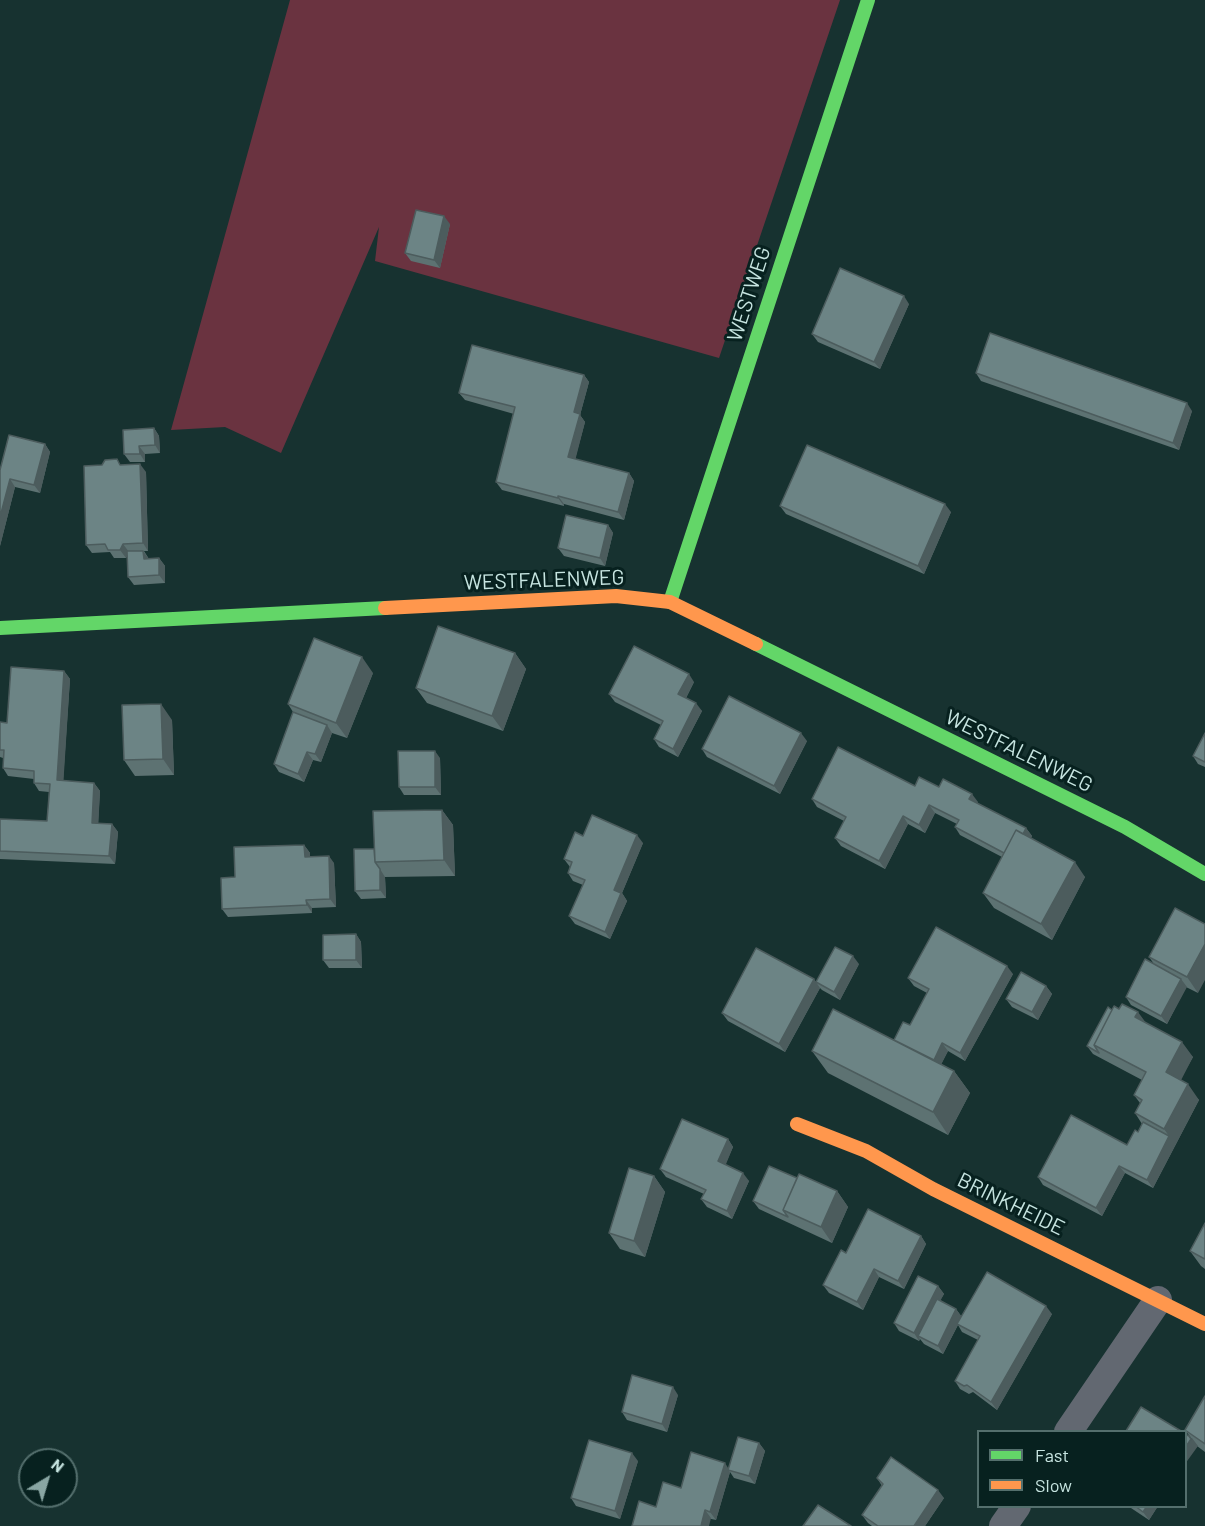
<!DOCTYPE html>
<html>
<head>
<meta charset="utf-8">
<style>
	body { margin:0 }
	#map { position:relative; width:1205px; height:1526px; overflow:hidden; background:#173230; font-family:Barlow,sans-serif }
	canvas { display:block }
	.legend { position:absolute; left:977px; top:1430px; width:210px; height:78px; box-sizing:border-box; background:#07211f; border:2px solid #546f6d; margin:0; padding:8px 10px; list-style:none; font-size:18px; color:#c7e5e1 }
	.legend li { display:flex; align-items:center; gap:12px; height:30px }
	.legend b { width:30px; border:2px solid #546f6d }
	.north { position:absolute; left:18px; top:1448px; width:60px; height:60px; box-sizing:border-box; background:#07211f; border:2px solid #546f6d; border-radius:50%; rotate:38deg; font-size:16px; font-weight:700; line-height:24px; text-align:center; color:#c7e5e1 }
	.north::after { content:''; display:block; margin:auto; width:21px; height:27px; background:#89a6a3; clip-path:polygon(50% 0,100% 100%,50% 72%,0 100%) }
</style>
</head>
<body>
<div id="map">
<canvas width="1205" height="1526"></canvas>
<ul class="legend">
<li><b style="height:8px;background:#63d668"></b>Fast</li>
<li><b style="height:8px;background:#ff974d"></b>Slow</li>
</ul>
<div class="north">N</div>
</div>
<script>
const ctx = document.querySelector('canvas').getContext('2d');
ctx.lineJoin = 'round';
function fill(path, color) {
  ctx.fillStyle = color;
  ctx.fill(path, 'evenodd');
}
function shape(rows) {
  const path = new Path2D();
  for (const r of rows) {
    path.moveTo(r[0], r[1]);
    for (let i = 2; i < r.length; i += 2) path.lineTo(r[i], r[i + 1]);
  }
  return path;
}
function trace(path, color, width, dash) {
  ctx.strokeStyle = color;
  ctx.lineWidth = width;
  ctx.lineCap = dash ? 'butt' : 'round';
  ctx.setLineDash(dash || []);
  ctx.stroke(path);
}
function drawText(font, color, halo, rows, align = 'center') {
  ctx.font = font + ' Barlow,sans-serif';
  ctx.lineWidth = 6;
  ctx.setLineDash([]);
  ctx.textBaseline = 'middle';
  ctx.strokeStyle = halo;
  ctx.fillStyle = color;
  for (const [text, x, y, turn = 0] of rows) {
    ctx.save();
    ctx.translate(x, y);
    ctx.rotate((+turn || 0) * Math.PI / 180);
    ctx.textAlign = isNaN(turn) ? turn : align;
    if (halo) ctx.strokeText(text, 0, 0);
    ctx.fillText(text, 0, 0);
    ctx.restore();
  }
}
const green = shape([
	[290,0,840,0,719,358,375,261,379,227,281,453,225,427,171,430]
]);
const street = shape([
	[1068,1432,1158,1300],
	[1003,1526,1017,1506]
]);
const fast = shape([
	[670,602,868,0],
	[0,628,385,608],
	[756,644,1125,827,1205,874]
]);
const slow = shape([
	[385,608,616,596,670,602,756,644],
	[797,1124,866,1151,933,1189,1205,1324]
]);
const wall = shape([
	[450,224,440,268,411,261,405,253],
	[909,304,880,369,818,342,812,334],
	[976,373,1192,411,1179,450,981,381],
	[584,375,589,382,580,415,585,422,575,459,629,473,634,481,624,520,564,504,564,506,502,490,496,482,514,414,465,400,459,393],
	[154,428,159,436,160,453,145,454,145,462,130,462,124,454],
	[45,444,50,452,40,493,15,487,0,546,0,470],
	[121,465,146,472,148,551,144,551,149,559,159,558,165,566,165,583,134,585,128,577,128,554,126,558,114,558,110,552,92,553,86,545],
	[780,506,951,512,924,574,786,514],
	[608,525,613,533,605,566,564,556,558,548],
	[515,653,526,669,503,731,427,703,416,688],
	[64,671,70,679,63,781,94,783,100,791,98,823,112,824,118,832,115,864,0,859,0,819,47,821,49,792,39,791,34,783,34,779,8,776,3,768,3,758,0,757,0,722,7,723],
	[373,673,347,738,332,733,321,762,313,760,304,782,279,772,274,764,293,712,288,704],
	[694,682,686,698,702,711,678,757,659,747,654,739,661,725,615,702,609,694],
	[172,720,174,775,135,776,124,760],
	[1205,733,1205,767,1198,764,1193,756],
	[807,741,780,794,707,757,702,749],
	[440,758,441,795,404,795,399,787],
	[915,786,978,802,977,803,1026,828,1032,836,1031,838,1085,877,1052,940,994,908,983,893,1002,857,960,835,955,827,957,824,935,813,925,833,908,824,885,869,841,846,835,838,844,821,817,807,812,799],
	[442,810,453,825,455,876,385,877,386,898,361,899,355,891,374,849],
	[583,836,643,843,622,893,627,901,610,939,575,924,569,916,583,885,573,881,568,873,570,867,564,859],
	[304,845,310,853,310,856,334,863,336,907,312,908,312,913,228,917,222,909,235,877],
	[1175,908,1198,993,1186,987,1167,1024,1131,1005,1126,997,1154,964,1149,957],
	[356,934,361,942,362,968,329,968,323,960],
	[859,964,840,1000,822,990,820,988,785,1052,728,1021,722,1013,814,979,816,982],
	[1013,974,965,1061,948,1051,941,1064,954,1071,970,1093,948,1135,828,1073,812,1051,894,1040,910,1025,927,993,914,986,908,978],
	[1046,986,1052,994,1038,1020,1012,1007,1006,999],
	[1146,1023,1193,1057,1180,1080,1199,1100,1153,1188,1125,1173,1102,1216,1043,1185,1038,1177,1127,1145,1138,1132,1142,1124,1135,1113,1140,1103,1134,1095,1142,1080,1093,1054,1087,1046],
	[728,1139,733,1147,725,1165,749,1181,732,1219,707,1207,701,1199,704,1194,666,1177,660,1169],
	[654,1176,665,1192,645,1257,620,1249,609,1233],
	[797,1178,837,1191,848,1207,832,1243,759,1209,753,1201],
	[1205,1223,1205,1269,1201,1266,1190,1251],
	[921,1236,926,1244,904,1289,879,1277,863,1310,829,1293,823,1285,846,1253],
	[938,1286,944,1294,940,1300,956,1309,961,1316,1052,1314,997,1410,973,1392,969,1394,960,1389,955,1381,978,1340,962,1332,958,1325,943,1354,924,1344,920,1339,919,1341,899,1331,894,1323],
	[678,1395,667,1432,627,1420,622,1412],
	[1205,1396,1205,1452,1197,1446,1185,1430],
	[759,1443,765,1451,755,1484,734,1478,730,1472,716,1520,656,1507,729,1468],
	[638,1461,620,1519,576,1506,571,1498],
	[877,1478,944,1498,925,1526,872,1526,868,1523,862,1515,882,1486],
	[1128,1506,1158,1506,1149,1520]
]);
const shadedWall = shape([
	[444,216,450,224,440,268,434,260],
	[904,296,909,304,880,369,874,362],
	[584,375,589,382,580,415,585,422,574,465,568,457,574,412],
	[1187,403,1192,411,1179,450,1173,443],
	[154,428,159,436,160,453,155,445],
	[45,444,50,452,40,493,34,485],
	[139,446,145,454,145,462,140,454],
	[140,464,146,472,148,551,143,543],
	[629,473,634,481,624,520,618,512],
	[10,479,15,487,0,546,0,517],
	[558,496,564,504,564,506,558,498],
	[945,504,951,512,924,574,918,566],
	[608,525,613,533,605,566,600,558],
	[123,544,129,552,126,558,120,550],
	[143,551,149,559,144,559],
	[159,558,165,566,165,583,159,575],
	[515,653,526,669,503,731,492,716],
	[362,657,373,673,347,738,336,723],
	[64,671,70,679,63,788,57,780],
	[689,674,694,682,684,702,678,694],
	[696,703,702,711,678,757,673,749],
	[161,704,172,720,174,775,163,759],
	[327,725,332,733,321,762,315,754],
	[801,733,807,741,780,794,774,786],
	[435,751,440,758,441,795,435,787],
	[307,752,313,760,304,782,298,774],
	[94,783,100,791,98,831,92,823],
	[972,794,978,802,975,807,969,799],
	[929,805,935,813,925,833,919,825],
	[442,810,453,825,455,876,444,860],
	[903,816,908,824,885,869,879,861],
	[112,824,118,832,115,864,109,856],
	[1026,828,1032,836,1017,864,1011,856],
	[637,835,643,843,622,893,627,901,610,939,605,932,614,890],
	[304,845,310,853,310,865,305,857],
	[329,856,334,863,336,907,330,899],
	[1075,862,1085,877,1052,940,1041,924],
	[380,869,385,877,386,898,380,890],
	[306,900,312,908,312,913,307,905],
	[356,934,361,942,362,968,356,960],
	[1205,944,1205,980,1198,993,1187,977],
	[853,956,859,964,840,1000,834,992],
	[1007,966,1013,974,965,1061,960,1053],
	[814,979,820,988,785,1052,779,1044],
	[1181,979,1187,987,1167,1024,1161,1016],
	[1046,986,1052,994,1038,1020,1032,1012],
	[1138,1012,1149,1027,1135,1017],
	[1182,1042,1193,1057,1177,1088,1166,1072],
	[942,1043,948,1051,936,1075,930,1067],
	[954,1071,970,1093,948,1135,933,1112],
	[1188,1084,1199,1100,1153,1188,1147,1180,1169,1136,1164,1129],
	[728,1139,733,1147,724,1169,718,1161],
	[1119,1166,1125,1173,1102,1216,1096,1208],
	[743,1173,749,1181,732,1219,727,1211],
	[654,1176,665,1192,645,1257,634,1241],
	[837,1191,848,1207,832,1243,821,1227],
	[921,1236,926,1244,904,1289,898,1281],
	[874,1269,879,1277,863,1310,857,1302],
	[938,1286,944,1294,921,1337,918,1336,920,1339,919,1341,914,1333],
	[1046,1306,1052,1314,997,1410,991,1402],
	[956,1309,962,1317,943,1354,938,1346],
	[673,1387,678,1395,667,1432,662,1424],
	[1192,1438,1198,1446,1185,1464,1185,1448],
	[759,1443,765,1451,755,1484,749,1476],
	[632,1453,638,1461,620,1519,615,1511],
	[725,1463,730,1471,728,1470,730,1472,716,1520,710,1512],
	[938,1490,944,1498,925,1526,914,1526],
	[1147,1506,1158,1506,1149,1520,1143,1512],
	[705,1510,711,1518,709,1526,701,1526]
]);
const building = shape([
	[416,210,444,216,434,260,405,253,416,210],
	[840,268,904,296,874,362,812,334,840,268],
	[990,333,1187,403,1173,443,976,373,990,333],
	[472,345,584,375,574,412,580,414,568,457,629,473,618,512,558,496,558,498,496,482,515,407,459,393,472,345],
	[154,428,155,445,139,446,140,454,124,454,123,430,154,428],
	[9,435,45,444,34,485,10,479,0,517,0,470,9,435],
	[807,445,945,504,918,566,780,506,807,445],
	[117,459,120,465,140,464,143,543,123,544,120,550,108,550,105,544,86,545,84,466,102,465,105,460,117,459],
	[566,515,608,525,600,558,558,548,566,515],
	[127,551,143,551,144,559,159,558,159,575,128,577,127,551],
	[438,626,515,653,492,716,416,688,438,626],
	[314,638,362,657,336,723,288,704,314,638],
	[634,646,689,674,678,694,696,703,673,749,654,739,663,721,609,694,634,646],
	[11,667,64,671,57,780,94,783,92,823,112,824,109,856,0,851,0,819,47,821,50,784,34,783,34,771,3,768,4,750,0,750,0,722,7,723,11,667],
	[729,696,801,733,774,786,702,749,729,696],
	[161,704,163,759,124,760,122,705,161,704],
	[293,712,327,725,315,754,307,752,298,774,274,764,293,712],
	[1205,733,1205,762,1193,756,1205,733],
	[838,747,915,786,919,777,939,787,943,779,972,794,969,799,1026,828,1023,834,1016,830,1004,853,955,827,959,820,929,805,919,825,903,816,879,861,835,838,846,817,812,799,838,747],
	[398,751,435,751,435,787,399,787,398,751],
	[442,810,444,860,375,862,373,811,442,810],
	[592,815,637,835,614,890,621,893,605,932,569,916,585,880,568,873,572,862,564,859,575,832,583,836,592,815],
	[1016,830,1075,862,1041,924,983,893,1016,830],
	[304,845,305,857,329,856,330,899,306,900,307,905,222,909,221,878,235,877,234,847,304,845],
	[354,849,374,849,375,862,380,869,380,890,355,891,354,849],
	[1175,908,1205,924,1205,944,1187,977,1149,957,1175,908],
	[936,927,1007,966,960,1053,942,1043,934,1060,894,1040,903,1022,910,1025,929,989,908,978,936,927],
	[356,934,356,960,323,960,323,935,356,934],
	[835,947,853,956,834,992,816,982,835,947],
	[756,948,814,979,779,1044,722,1013,756,948],
	[1145,959,1181,979,1161,1016,1126,997,1145,959],
	[1021,972,1046,986,1032,1012,1006,999,1021,972],
	[1122,1004,1138,1012,1135,1017,1182,1042,1166,1072,1188,1084,1164,1129,1135,1113,1142,1100,1134,1095,1146,1072,1094,1045,1114,1006,1119,1009,1122,1004],
	[1108,1007,1112,1010,1094,1045,1099,1053,1087,1046,1108,1007],
	[833,1009,954,1071,933,1112,812,1051,833,1009],
	[1071,1115,1127,1145,1135,1130,1138,1132,1143,1122,1169,1136,1147,1180,1119,1166,1096,1208,1038,1177,1071,1115],
	[682,1119,728,1139,718,1161,743,1173,727,1211,701,1199,706,1190,660,1169,682,1119],
	[769,1166,797,1178,783,1210,788,1217,753,1201,769,1166],
	[629,1168,654,1176,634,1241,609,1233,629,1168],
	[799,1174,837,1191,821,1227,783,1210,799,1174],
	[868,1209,921,1236,898,1281,874,1269,857,1302,823,1285,841,1250,846,1253,868,1209],
	[1205,1223,1205,1259,1190,1251,1205,1223],
	[987,1272,1046,1306,991,1402,967,1385,964,1386,955,1381,980,1336,957,1324,987,1272],
	[918,1276,938,1286,914,1333,894,1323,918,1276],
	[937,1299,956,1309,938,1346,918,1336,937,1299],
	[632,1375,673,1387,662,1424,622,1412,632,1375],
	[1205,1396,1205,1444,1185,1430,1205,1396],
	[1141,1407,1181,1431,1126,1431,1141,1407],
	[1185,1434,1189,1436,1191,1439,1185,1448,1185,1434],
	[738,1437,759,1443,749,1476,728,1470,738,1437],
	[589,1440,632,1453,615,1511,571,1498,589,1440],
	[691,1452,725,1463,710,1512,705,1510,701,1526,632,1526,639,1501,656,1507,663,1482,681,1488,691,1452],
	[891,1457,938,1490,914,1526,878,1526,862,1515,883,1484,877,1478,891,1457],
	[818,1505,851,1526,803,1526,818,1505],
	[1135,1506,1147,1506,1143,1512,1135,1506]
]);
const streetNames = [
	["WESTWEG",749,294,-72],
	["WESTFALENWEG",544,580,-2],
	["WESTFALENWEG",1019,751,26],
	["BRINKHEIDE",1011,1204,26]
];
fill(green, '#6a3340');
trace(street, '#626871', 28);
trace(fast, '#63d668', 14);
trace(slow, '#ff974d', 14);
fill(wall, '#5d7272');
fill(shadedWall, '#4c5c5d');
fill(building, '#6c8485');
trace(building, '#4c5c5d', 1.5);
drawText('21px', '#c7e5e1', '#07211f', streetNames);
</script>
</body>
</html>
